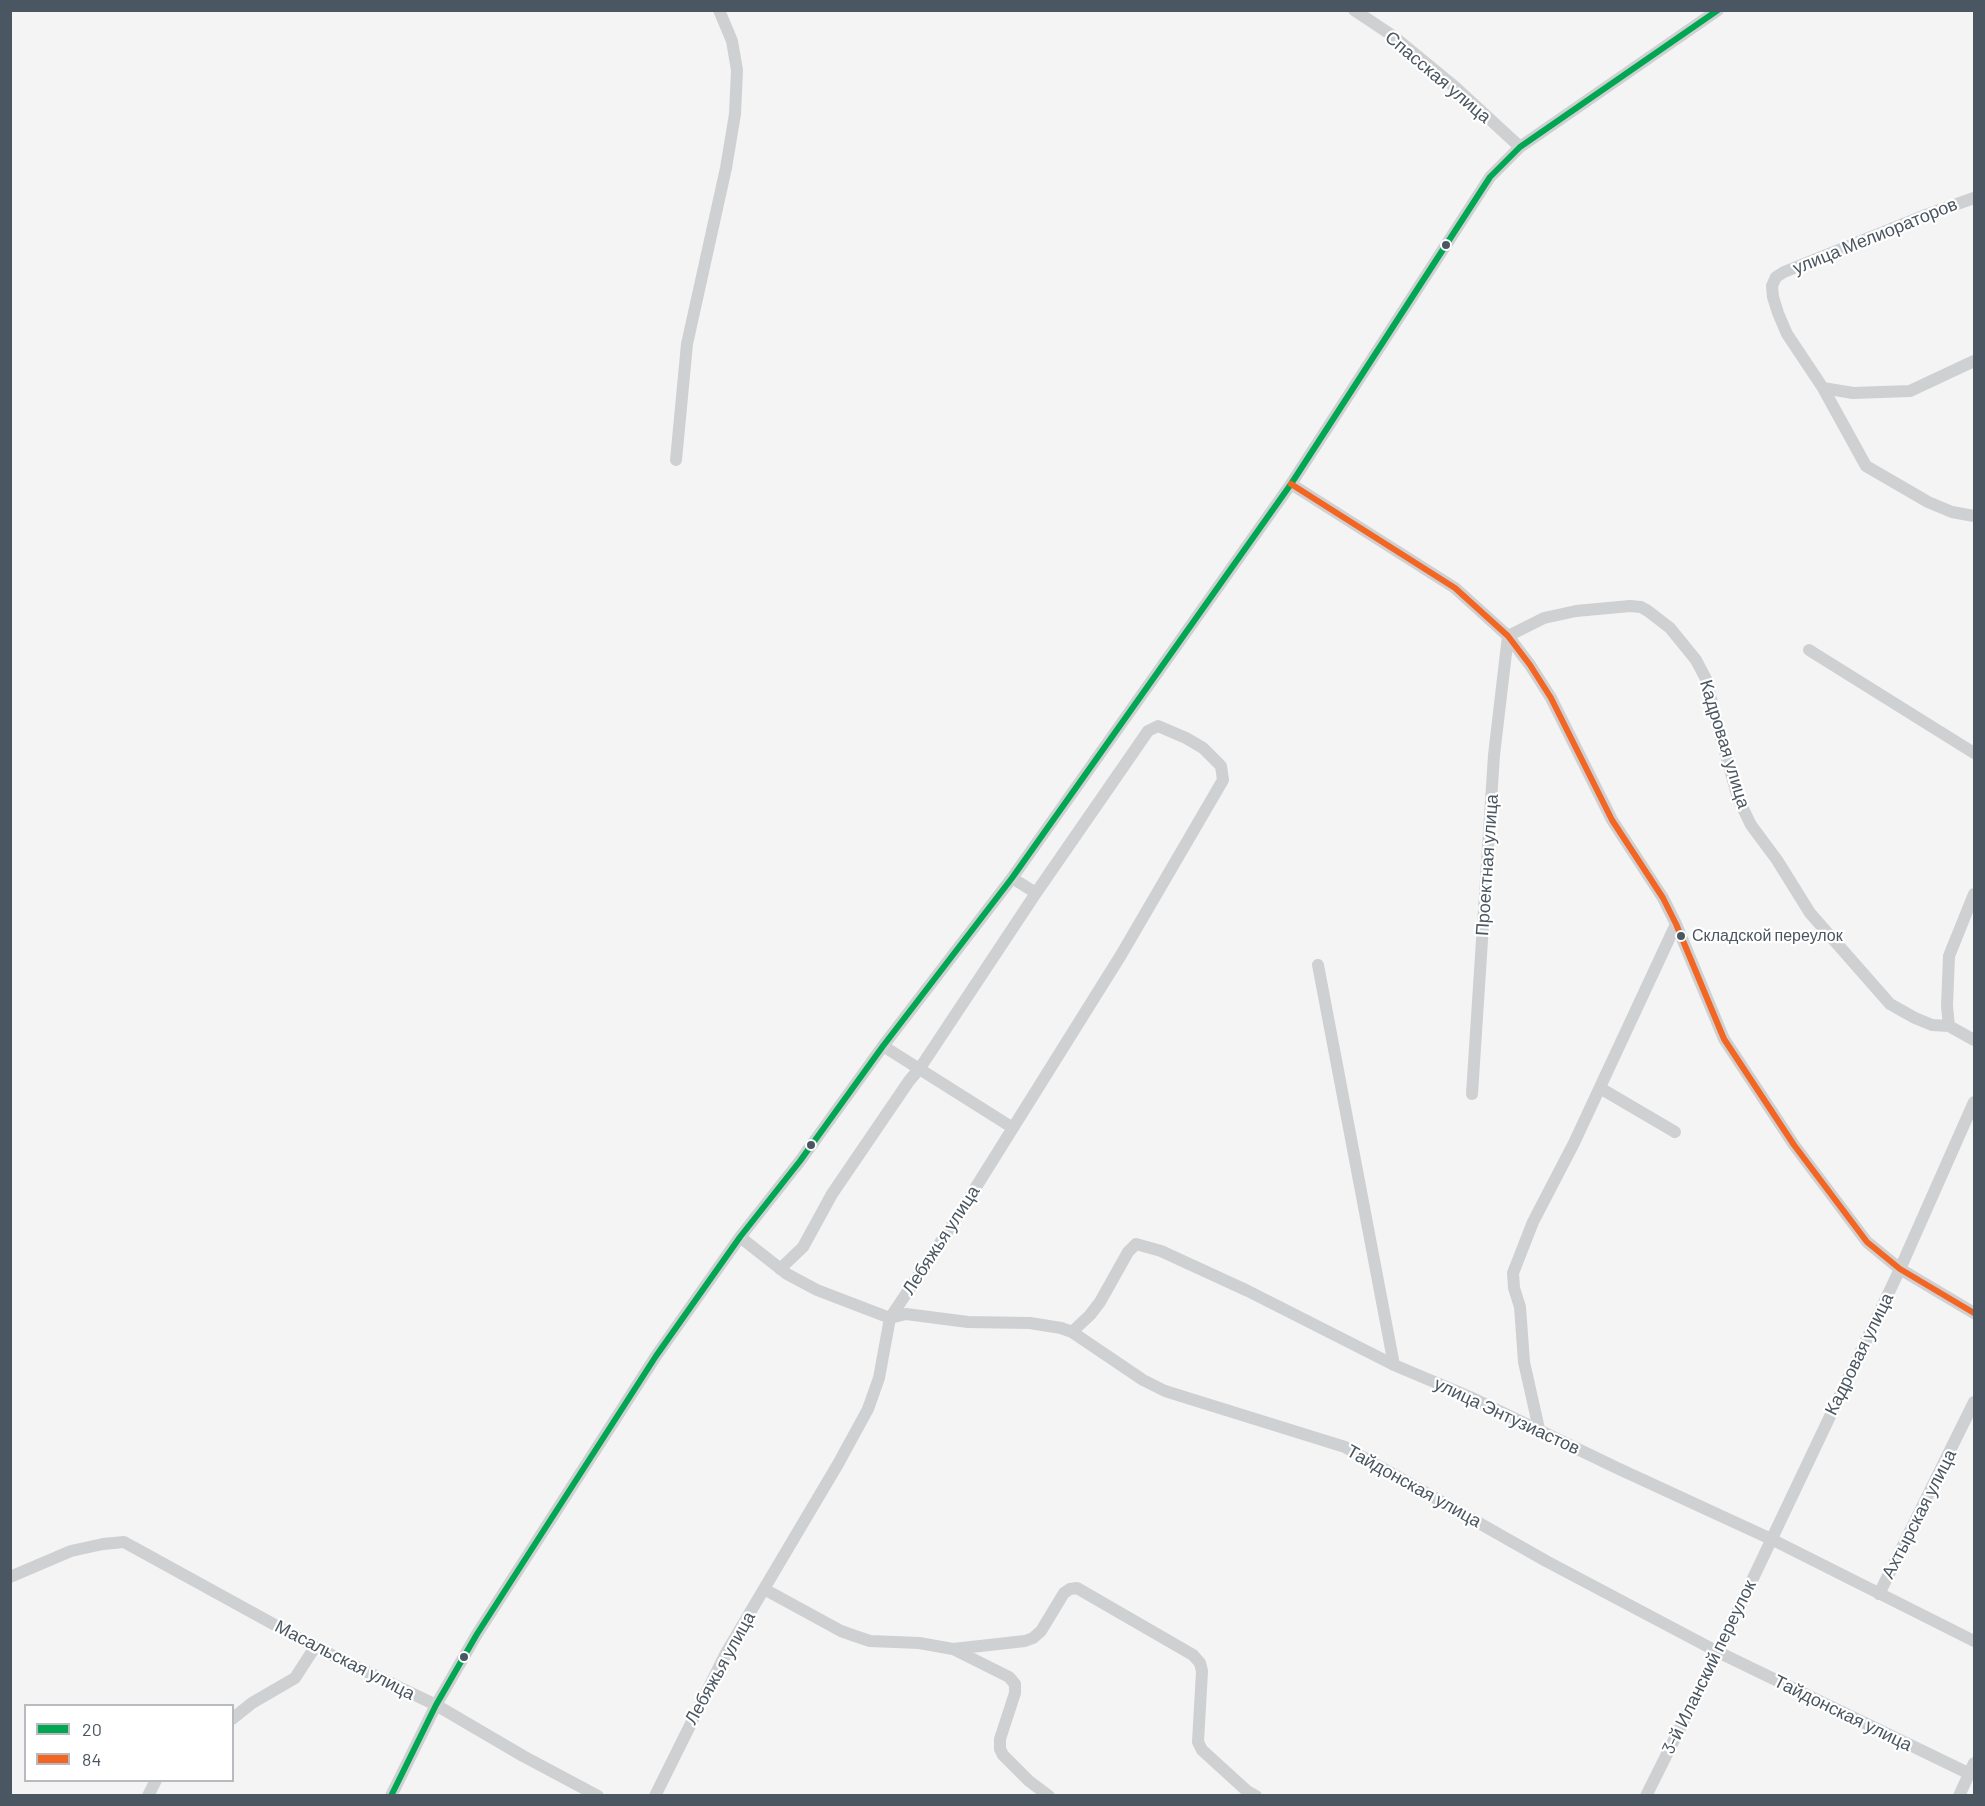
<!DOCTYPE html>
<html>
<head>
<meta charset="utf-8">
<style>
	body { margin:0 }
	#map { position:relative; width:1985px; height:1806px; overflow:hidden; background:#f4f4f4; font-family:Barlow,sans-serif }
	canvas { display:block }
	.frame { position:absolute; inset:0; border:12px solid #4a5661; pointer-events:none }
	.legend { position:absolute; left:24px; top:1704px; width:210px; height:78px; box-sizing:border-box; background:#fff; border:2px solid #b7bbc0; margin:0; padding:8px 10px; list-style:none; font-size:18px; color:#4a5661 }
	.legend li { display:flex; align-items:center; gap:12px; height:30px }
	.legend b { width:30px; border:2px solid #b7bbc0 }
</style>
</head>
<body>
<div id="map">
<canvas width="1985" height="1806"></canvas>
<div class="frame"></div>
<ul class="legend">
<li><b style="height:8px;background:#00a651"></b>20</li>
<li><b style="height:8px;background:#f26522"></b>84</li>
</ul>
</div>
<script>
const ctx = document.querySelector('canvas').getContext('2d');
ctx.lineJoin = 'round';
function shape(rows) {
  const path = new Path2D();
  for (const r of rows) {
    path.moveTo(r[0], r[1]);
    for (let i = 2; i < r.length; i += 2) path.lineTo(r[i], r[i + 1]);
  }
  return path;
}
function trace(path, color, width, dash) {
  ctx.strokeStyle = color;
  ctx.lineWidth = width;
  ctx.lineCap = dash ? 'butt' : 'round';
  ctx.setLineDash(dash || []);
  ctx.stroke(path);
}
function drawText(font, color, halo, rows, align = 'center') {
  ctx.font = font + ' Barlow,sans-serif';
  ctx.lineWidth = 4.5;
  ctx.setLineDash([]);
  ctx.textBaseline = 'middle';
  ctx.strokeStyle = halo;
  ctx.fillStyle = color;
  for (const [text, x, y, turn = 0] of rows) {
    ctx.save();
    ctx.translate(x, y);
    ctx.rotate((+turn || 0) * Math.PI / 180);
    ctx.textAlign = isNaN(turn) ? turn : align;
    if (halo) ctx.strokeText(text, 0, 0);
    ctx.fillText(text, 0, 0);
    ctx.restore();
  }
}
const minor = shape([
	[1354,10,1393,36,1455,87,1520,147],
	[1974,198,1923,216,1784,272,1776,277,1772,286,1773,297,1778,313,1787,334,1823,388,1853,393,1910,391,1974,361],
	[1823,388,1866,466,1928,502,1952,512,1974,516],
	[676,460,687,344,726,168,735,114,737,70,732,41,719,10],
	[1291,484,1455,588,1508,636,1530,665,1551,698,1612,820,1663,898,1676,924,1724,1039,1794,1145,1867,1242,1900,1269,1974,1313],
	[1809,650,1974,753],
	[1974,894,1949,956,1947,1006,1949,1026,1974,1040],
	[1318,965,1394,1365],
	[883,1046,1013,1128],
	[1600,1088,1675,1132],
	[1472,1094,1494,755,1508,636,1544,618,1576,611,1630,606,1641,607,1648,611,1670,628,1696,660,1706,679,1717,723,1738,798,1751,825,1777,860,1810,913,1890,1004,1915,1018,1932,1025,1949,1026],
	[740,1237,787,1274,817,1290,890,1318,906,1314,968,1322,1030,1323,1061,1328,1072,1332,1143,1380,1165,1391,1345,1447,1546,1561,1718,1652,1970,1774],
	[780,1269,803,1247,832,1194,909,1081,920,1068,1036,893],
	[1072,1332,1090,1315,1100,1302,1128,1252,1136,1244,1161,1251,1248,1291,1394,1365,1470,1397,1617,1468,1771,1539,1974,1641],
	[1539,1429,1524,1362,1520,1307,1514,1288,1513,1273,1533,1222,1574,1143,1676,924],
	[10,1577,71,1551,103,1544,124,1542,315,1647,436,1705,523,1756,598,1796],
	[764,1589,841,1631,855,1636,870,1641,919,1643,953,1649,1025,1641,1033,1638,1041,1631,1064,1593,1070,1589,1077,1588,1193,1655,1200,1663,1202,1671,1198,1742,1202,1750,1247,1791,1256,1796],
	[1879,1594,1974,1402],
	[953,1649,1009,1677,1015,1684,1015,1693,1000,1739,1000,1749,1003,1755,1029,1781,1049,1796],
	[232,1719,252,1703,295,1678,315,1647],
	[148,1796,156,1780],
	[391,1796,436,1705,477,1634,656,1356,740,1237,800,1161,883,1046,1012,878,1291,484,1490,177,1520,147,1718,10],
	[655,1796,726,1653,838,1464,868,1409,879,1378,890,1318,956,1219,1121,955,1223,780,1221,766,1203,748,1186,738,1158,726,1148,731,1036,893,1012,878],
	[1646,1796,1718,1652,1900,1269,1974,1102],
	[1959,1796,1974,1763]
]);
const bus1 = shape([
	[391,1796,436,1705,477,1634,656,1356,740,1237,800,1161,883,1046,1012,878,1291,484,1490,177,1520,147,1718,10]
]);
const bus2 = shape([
	[1291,484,1455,588,1508,636,1530,665,1551,698,1612,820,1663,898,1676,924,1724,1039,1794,1145,1867,1242,1900,1269,1974,1313]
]);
const markers = [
	[1446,245,5,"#4a5661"],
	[1681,936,5,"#4a5661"],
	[811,1145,5,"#4a5661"],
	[464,1657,5,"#4a5661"]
];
const busNames = [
	["Складской переулок",1692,936]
];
const streetNames = [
	["Спасская улица",1438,77,40],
	["улица Мелиораторов",1875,236,-22],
	["Кадровая улица",1725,744,73],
	["Проектная улица",1487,865,-86],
	["Лебяжья улица",941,1240,-57],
	["Кадровая улица",1859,1354,-64],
	["улица Энтузиастов",1507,1416,25],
	["Тайдонская улица",1414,1486,29],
	["Ахтырская улица",1919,1514,-63],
	["Масальская улица",345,1660,27],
	["3-й Иланский переулок",1709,1667,-64],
	["Лебяжья улица",720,1668,-61],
	["Тайдонская улица",1843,1713,26]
];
trace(minor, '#ced0d2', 12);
trace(bus1, '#00a651', 6);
trace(bus2, '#f26522', 6);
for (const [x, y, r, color] of markers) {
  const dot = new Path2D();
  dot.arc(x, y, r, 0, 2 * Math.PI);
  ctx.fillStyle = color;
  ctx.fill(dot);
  trace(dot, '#fff', 2);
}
drawText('16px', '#4a5661', '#fff', busNames, 'left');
drawText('18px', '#4a5661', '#fff', streetNames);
</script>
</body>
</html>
